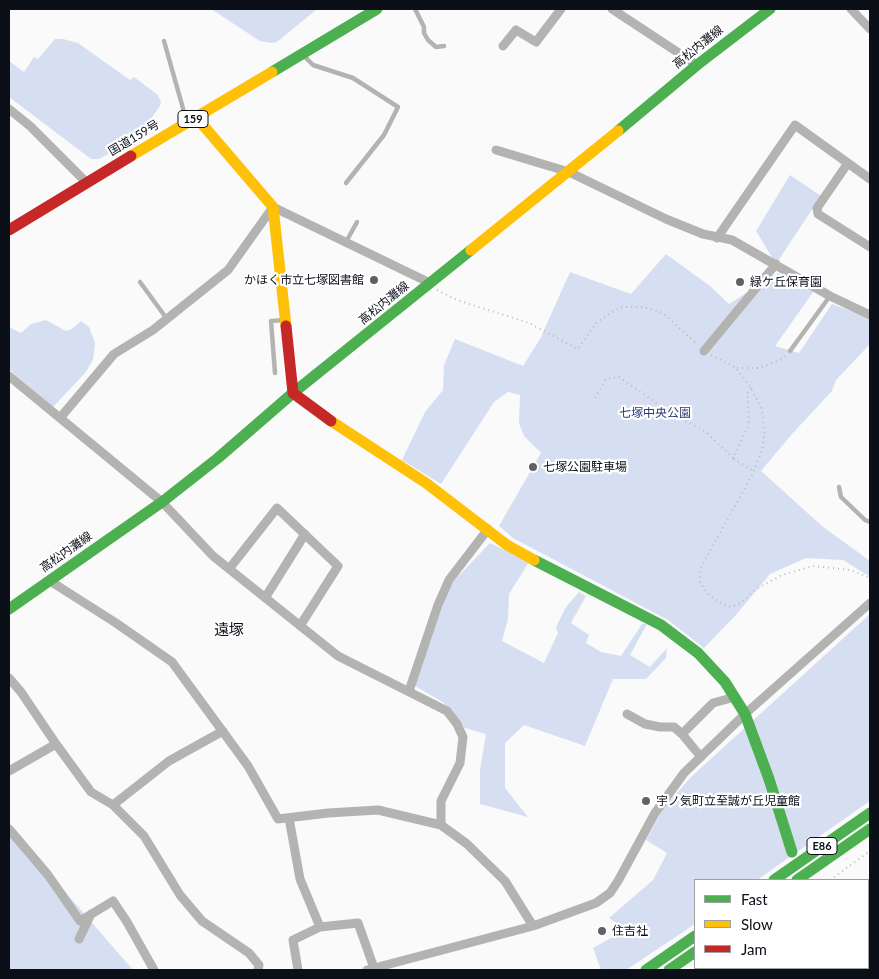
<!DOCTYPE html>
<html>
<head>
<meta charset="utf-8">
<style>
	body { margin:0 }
	#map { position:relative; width:879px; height:979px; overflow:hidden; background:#fafafa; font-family:Lato,sans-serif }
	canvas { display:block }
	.frame { position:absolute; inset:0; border:10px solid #0b0f18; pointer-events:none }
	.legend { position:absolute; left:694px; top:879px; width:175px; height:90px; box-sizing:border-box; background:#fff; border:1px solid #9d9fa3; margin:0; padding:6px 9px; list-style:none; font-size:15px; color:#0b0f18 }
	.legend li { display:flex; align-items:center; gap:10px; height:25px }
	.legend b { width:25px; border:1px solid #9d9fa3 }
</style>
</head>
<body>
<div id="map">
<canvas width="879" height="979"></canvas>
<div class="frame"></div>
<ul class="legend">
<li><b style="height:6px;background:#4caf50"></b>Fast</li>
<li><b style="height:6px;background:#ffc107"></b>Slow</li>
<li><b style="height:6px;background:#c62828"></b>Jam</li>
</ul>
</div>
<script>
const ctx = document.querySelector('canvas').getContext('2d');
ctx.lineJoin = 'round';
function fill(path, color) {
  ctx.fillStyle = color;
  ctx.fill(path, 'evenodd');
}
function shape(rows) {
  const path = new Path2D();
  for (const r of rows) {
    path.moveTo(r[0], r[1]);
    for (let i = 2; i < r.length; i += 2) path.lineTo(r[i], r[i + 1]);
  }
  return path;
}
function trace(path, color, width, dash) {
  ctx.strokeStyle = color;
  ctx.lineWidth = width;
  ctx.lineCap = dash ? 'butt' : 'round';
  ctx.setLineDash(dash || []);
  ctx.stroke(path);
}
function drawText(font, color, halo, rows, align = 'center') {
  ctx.font = font + ' Lato,"Noto Sans JP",sans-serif';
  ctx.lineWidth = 4.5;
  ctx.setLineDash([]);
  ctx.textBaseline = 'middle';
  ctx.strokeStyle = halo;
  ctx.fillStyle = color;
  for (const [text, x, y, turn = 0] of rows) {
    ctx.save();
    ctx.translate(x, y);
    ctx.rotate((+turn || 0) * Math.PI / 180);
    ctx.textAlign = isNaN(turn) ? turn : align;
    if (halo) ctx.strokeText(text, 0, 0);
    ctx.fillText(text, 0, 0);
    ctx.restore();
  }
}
const green = shape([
	[211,9,317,9,277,42,271,43,260,41],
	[55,39,63,39,78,43,130,80,134,77,158,95,161,102,160,106,137,138,99,159,91,159,9,97,9,61,24,72,34,57,38,59],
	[790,175,821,196,776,264,756,231],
	[666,254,710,286,729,304,778,273,814,291,775,346,799,353,832,304,870,318,870,344,836,380,832,391,792,434,761,471,822,526,870,561,870,577,843,560,806,558,770,574,735,616,704,648,668,620,513,538,499,526,541,453,524,436,519,423,520,395,508,392,494,402,441,484,402,460,425,412,443,390,444,365,455,339,523,366,540,339,570,272,631,294],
	[46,320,66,331,72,329,81,321,89,327,95,343,93,360,85,373,53,407,9,369,10,354,9,353,9,327,21,333,31,324],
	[490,543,529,562,509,594,508,619,502,641,544,663,558,633,556,627,566,607,579,592,586,596,571,623,589,635,586,643,601,652,621,656,642,624,647,624,630,655,650,667,667,648,666,658,646,679,613,679,585,746,524,725,505,743,505,788,528,817,480,804,480,770,486,734,465,728,444,703,415,686,450,585],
	[870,614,870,801,757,880,695,880,695,924,626,970,601,970,593,948,625,930,609,918,653,880,667,853,646,840,664,807,692,776],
	[9,827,133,970,9,970]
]);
const path = shape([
	[437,290,457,300,529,323,578,349,597,322,620,307,644,307,663,313,698,345],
	[711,355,736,368,749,385,761,407,765,430,762,450,752,475,700,569,700,582,707,593,720,603,731,607,741,603,756,589,782,575,813,566,851,570,867,577,870,580],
	[737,368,759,368,782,359,786,355],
	[751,388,747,394,749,415,748,426,734,456,734,459,753,471],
	[595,398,606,379,619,377,665,409,706,432,734,459],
	[830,880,870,851],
	[696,970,699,968]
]);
const lane = shape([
	[415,9,424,27,424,33,428,40,436,47,444,46],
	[164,41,186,119],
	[305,57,313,65,353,78,398,107,384,135,346,183],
	[346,242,357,222],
	[140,282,167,319],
	[790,351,830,296],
	[275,373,271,321,284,320],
	[839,487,841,497,865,520,870,522]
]);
const street = shape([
	[612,9,697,65],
	[851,9,870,29],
	[503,46,516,30,536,42,561,9],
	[9,109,30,126,87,183],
	[496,150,569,172,666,219,703,234,732,240,830,296,870,315],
	[848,163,817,208,818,214,870,247],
	[717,238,795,125,870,179],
	[704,351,776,264],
	[9,376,60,418,114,354,153,330,228,270,273,207,430,283],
	[60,418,162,502,213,556,338,656,447,711,457,724,463,737,460,763,441,801,441,825],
	[229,569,277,508,338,566,300,626],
	[50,581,116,623,172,662,248,766,278,819,328,813,378,810,441,825,467,844,505,881,533,926,367,970],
	[265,598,305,534],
	[9,678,21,692,56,744,9,771],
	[409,691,438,605,449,580,488,529],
	[627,714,645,724,660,727,674,727,682,734],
	[56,744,91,792,113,805,144,836,180,895,202,921,249,953,259,965,258,970],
	[701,757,682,734,713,703,735,697],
	[113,805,169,761,223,731],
	[289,818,300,879,320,927,293,940,298,970],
	[9,829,48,875,80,921,113,901,127,922,154,970],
	[533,926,596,903,610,893,618,881,655,813,684,773,745,714,870,603],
	[320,927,358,923,374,968],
	[79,939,91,914]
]);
const fast = shape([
	[272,72,377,9],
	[618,131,697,65,770,9],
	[534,560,661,625,698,653,725,682,745,714,769,779,792,852],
	[9,609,162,502,218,458,293,393,471,250],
	[774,880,870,813],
	[797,880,870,829],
	[646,970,695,936],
	[669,970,695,952]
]);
const slow = shape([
	[196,117,273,207,286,326],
	[131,156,272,72],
	[471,250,618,131],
	[331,421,426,483,507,545,534,560]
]);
const jam = shape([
	[9,230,131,156],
	[286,326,293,393,331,421]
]);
const markers = [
	[374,280,5,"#5f6167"],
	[740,282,5,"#5f6167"],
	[533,467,5,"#5f6167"],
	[646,801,5,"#5f6167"],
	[602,931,5,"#5f6167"]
];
const shields = [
	[193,119,30],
	[822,846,30]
];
const shieldNames = [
	["159",193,119],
	["E86",822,846]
];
const streetNames = [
	["高松内灘線",698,47,-39],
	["国道159号",134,138,-31],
	["高松内灘線",384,303,-39],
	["高松内灘線",66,552,-35]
];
const poiNames = [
	["かほく市立七塚図書館",364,280,"right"],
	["緑ケ丘保育園",750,282],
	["七塚公園駐車場",543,467],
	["宇ノ気町立至誠が丘児童館",656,801],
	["住吉社",612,931]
];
const parkNames = [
	["七塚中央公園",655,413]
];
const quarterNames = [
	["遠塚",229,630]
];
fill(green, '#d6def2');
trace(path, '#b9bab9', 2, [1, 4]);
trace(lane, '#b3b4b2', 4.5);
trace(street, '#b3b4b2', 9);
trace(fast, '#4caf50', 11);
trace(slow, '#ffc107', 11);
trace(jam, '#c62828', 11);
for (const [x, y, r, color] of markers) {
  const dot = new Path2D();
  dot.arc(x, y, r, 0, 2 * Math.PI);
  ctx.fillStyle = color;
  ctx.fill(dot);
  trace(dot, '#fff', 2);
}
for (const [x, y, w] of shields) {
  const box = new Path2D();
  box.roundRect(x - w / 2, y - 8.5, w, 17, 4);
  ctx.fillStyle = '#fff';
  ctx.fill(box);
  trace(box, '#0b0f18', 1);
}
drawText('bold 11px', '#0b0f18', null, shieldNames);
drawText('12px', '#0b0f18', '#fff', streetNames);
drawText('12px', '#0b0f18', '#fff', poiNames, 'left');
drawText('12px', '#2c3d74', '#fff', parkNames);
drawText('15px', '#0b0f18', '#fff', quarterNames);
</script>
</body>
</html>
